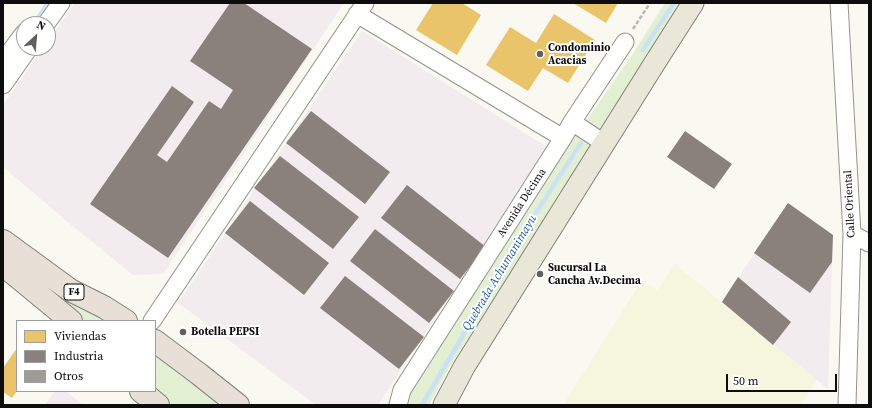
<!DOCTYPE html>
<html>
<head>
<meta charset="utf-8">
<style>
	body { margin:0 }
	#map { position:relative; width:872px; height:408px; overflow:hidden; background:#faf9f1; font-family:"Source Serif 4",serif }
	canvas { display:block }
	.frame { position:absolute; inset:0; border:4px solid #0d0d0d; pointer-events:none }
	.legend { position:absolute; left:16px; top:320px; width:140px; height:72px; box-sizing:border-box; background:#fff; border:1px solid #9e9e9e; margin:0; padding:5px 7px; list-style:none; font-size:12px; color:#0d0d0d }
	.legend li { display:flex; align-items:center; gap:8px; height:20px }
	.legend b { width:20px; border:1px solid #9e9e9e }
	.north { position:absolute; left:16px; top:16px; width:40px; height:40px; box-sizing:border-box; background:#fff; border:1px solid #9e9e9e; border-radius:50%; rotate:26deg; font-size:11px; font-weight:700; line-height:16px; text-align:center; color:#0d0d0d }
	.north::after { content:''; display:block; margin:auto; width:14px; height:18px; background:#60605d; clip-path:polygon(50% 0,100% 100%,50% 72%,0 100%) }
	.scale { position:absolute; left:726px; top:374px; width:111px; height:18px; box-sizing:border-box; border:2px solid #0d0d0d; border-top:0; padding-left:5px; font-size:12px; line-height:14px; white-space:nowrap; color:#0d0d0d; -webkit-text-stroke:3px #fff; paint-order:stroke }
</style>
</head>
<body>
<div id="map">
<canvas width="872" height="408"></canvas>
<div class="frame"></div>
<ul class="legend">
<li><b style="height:11px;background:#e9c46a"></b>Viviendas</li>
<li><b style="height:11px;background:#8a817c"></b>Industria</li>
<li><b style="height:11px;background:#9d9c97"></b>Otros</li>
</ul>
<div class="north">N</div>
<div class="scale">50 m</div>
</div>
<script>
const ctx = document.querySelector('canvas').getContext('2d');
ctx.lineJoin = 'round';
function fill(path, color) {
  ctx.fillStyle = color;
  ctx.fill(path, 'evenodd');
}
function shape(rows) {
  const path = new Path2D();
  for (const r of rows) {
    if (r.length === 3) {
      path.moveTo(r[0] + r[2], r[1]);
      path.arc(r[0], r[1], r[2], 0, 2 * Math.PI);
      continue;
    }
    path.moveTo(r[0], r[1]);
    for (let i = 2; i < r.length; i += 2) path.lineTo(r[i], r[i + 1]);
  }
  return path;
}
function trace(path, color, width, dash) {
  ctx.strokeStyle = color;
  ctx.lineWidth = width;
  ctx.lineCap = dash ? 'butt' : 'round';
  ctx.setLineDash(dash || []);
  ctx.stroke(path);
}
function drawText(font, color, halo, rows, align = 'center') {
  ctx.font = font + ' "Source Serif 4",serif';
  ctx.lineWidth = 4;
  ctx.setLineDash([]);
  ctx.textBaseline = 'middle';
  ctx.strokeStyle = halo;
  ctx.fillStyle = color;
  for (const [text, x, y, turn = 0] of rows) {
    ctx.save();
    ctx.translate(x, y);
    ctx.rotate((+turn || 0) * Math.PI / 180);
    ctx.textAlign = isNaN(turn) ? turn : align;
    if (halo) ctx.strokeText(text, 0, 0);
    ctx.fillText(text, 0, 0);
    ctx.restore();
  }
}
const industrial = shape([
	[75,3,344,3,163,274,133,275,70,224,3,167,3,105,43,48,48,48,48,41],
	[362,31,547,147,380,402,379,405,316,405,178,303],
	[788,203,833,235,828,389,722,302],
	[55,391,66,391,83,405,45,405]
]);
const farmland = shape([
	[675,264,817,380,801,405,563,405,641,282,657,290]
]);
const green = shape([
	[665,3,681,3,599,130,586,125,587,120,632,55],
	[576,133,593,144,450,366,429,405,405,405,405,400,509,240],
	[3,254,108,321,84,321,63,301],
	[155,353,224,405,171,405,155,391]
]);
const homes = shape([
	[433,3,462,3,481,15,457,55,416,30],
	[573,3,618,3,606,23],
	[554,14,595,40,568,83,543,68,528,91,486,65,510,27,536,43],
	[17,348,17,391,12,398,3,392,3,368]
]);
const industry = shape([
	[230,3,244,3,312,49,168,258,90,204,172,86,194,102,157,155,167,162,209,101,221,109,233,90,190,61],
	[311,111,390,172,365,204,286,143],
	[685,131,732,164,714,189,667,157],
	[280,156,359,217,333,249,254,188],
	[407,185,486,247,460,279,381,218],
	[250,201,329,263,304,295,225,233],
	[788,203,833,235,832,262,810,293,754,253],
	[375,229,454,291,429,323,350,261],
	[345,276,424,337,399,369,320,308],
	[738,277,791,322,773,345,722,302]
]);
const stream = shape([
	[34,24,48,3],
	[643,50,674,3],
	[422,405,525,230,581,143]
]);
const building = shape([
	[183,331,3]
]);
const path = shape([
	[633,29,650,3]
]);
const minor = shape([
	[839,3,852,234,847,405],
	[357,14,563,138],
	[46,24,61,3],
	[3,61,24,33],
	[3,85,29,48],
	[572,122,604,143],
	[852,234,869,243],
	[152,321,365,3],
	[398,405,402,390,563,138,572,122,625,42]
]);
const major = shape([
	[444,405,464,367,656,61,693,3]
]);
const highway = shape([
	[3,241,70,290,104,307,126,321],
	[3,265,71,321],
	[155,341,199,374,238,405],
	[141,391,158,405]
]);
const markers = [
	[540,54,4,"#60605d"],
	[540,274,4,"#60605d"],
	[183,332,4,"#60605d"]
];
const shields = [
	[74,292,20]
];
const shieldNames = [
	["F4",74,292]
];
const poiNames = [
	["Condominio",548,48],
	["Acacias",548,61],
	["Sucursal La",548,268],
	["Cancha Av.Decima",548,281],
	["Botella PEPSI",191,332]
];
const streetNames = [
	["Avenida Décima",522,203,-57],
	["Calle Oriental",850,204,-93]
];
const waterNames = [
	["Quebrada Achumanimayu",500,273,-59]
];
fill(industrial, '#f2ecee');
fill(farmland, '#f6f5de');
fill(green, '#e2efd2');
fill(homes, '#e9c46a');
fill(industry, '#8a817c');
trace(stream, '#cae2f2', 4.5);
fill(building, '#9d9c97');
trace(minor, '#949390', 19);
trace(major, '#81817d', 23);
trace(highway, '#81817d', 24);
trace(path, '#b8b8b6', 2.5, [4, 2]);
trace(minor, '#fefefd', 17);
trace(major, '#eae7d9', 21);
trace(highway, '#e8e0d6', 22);
for (const [x, y, r, color] of markers) {
  const dot = new Path2D();
  dot.arc(x, y, r, 0, 2 * Math.PI);
  ctx.fillStyle = color;
  ctx.fill(dot);
  trace(dot, '#fff', 1.5);
}
for (const [x, y, w] of shields) {
  const box = new Path2D();
  box.roundRect(x - w / 2, y - 8, w, 16, 3);
  ctx.fillStyle = '#fff';
  ctx.fill(box);
  trace(box, '#0d0d0d', 1);
}
drawText('bold 10px', '#0d0d0d', null, shieldNames);
drawText('bold 11px', '#0d0d0d', '#fff', poiNames, 'left');
drawText('11px', '#0d0d0d', '#fff', streetNames);
drawText('italic 12px', '#1d5a98', '#fff', waterNames);
</script>
</body>
</html>
